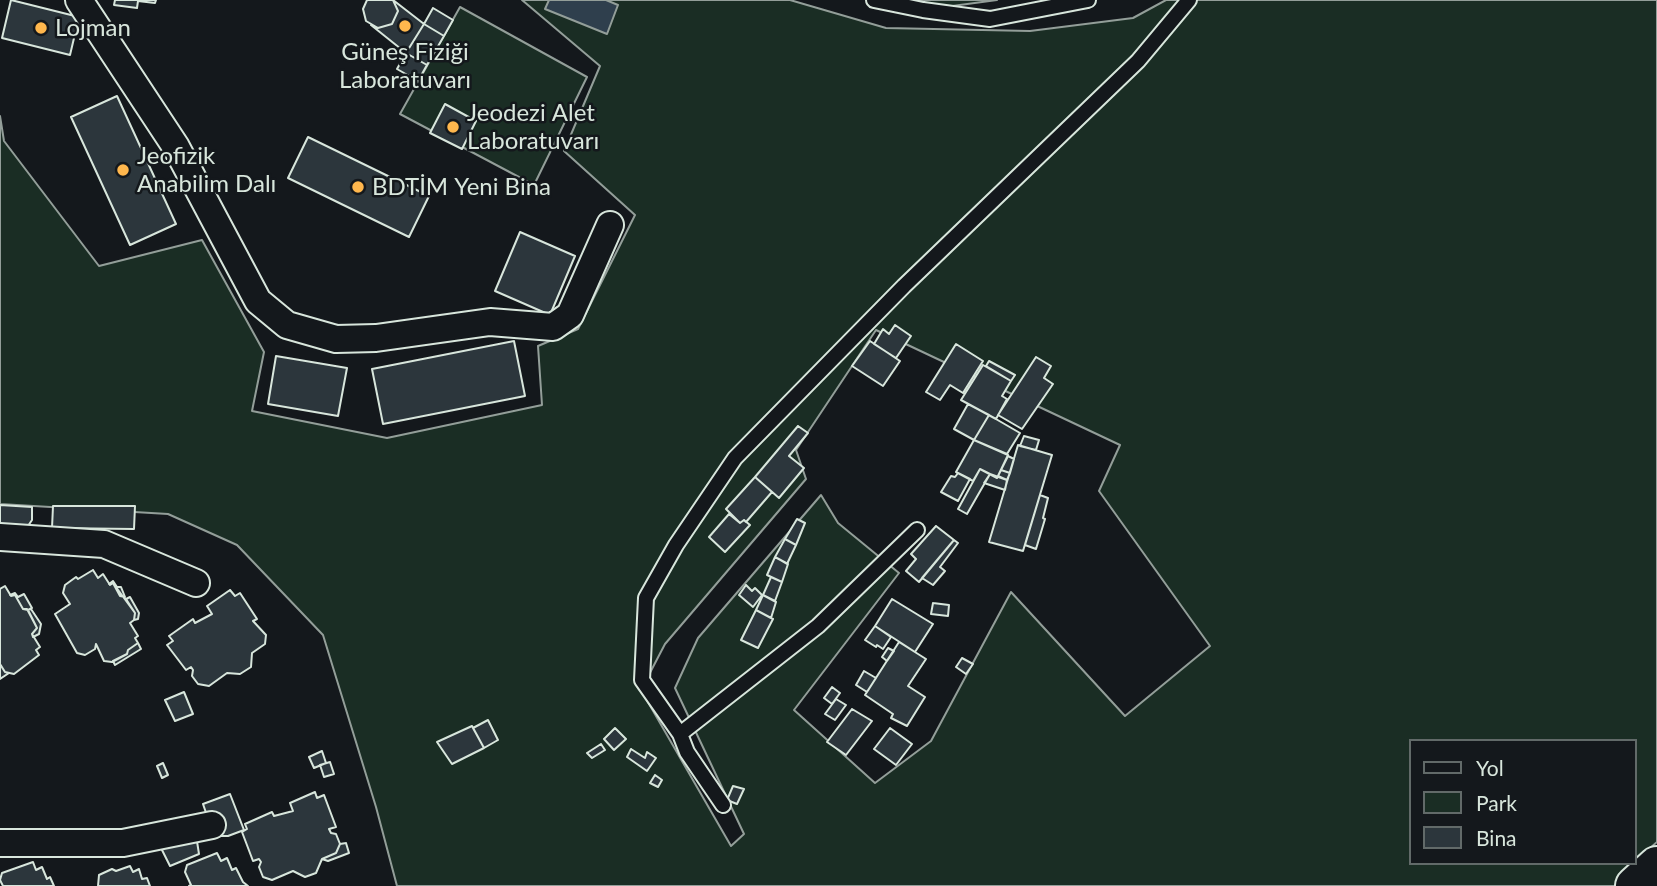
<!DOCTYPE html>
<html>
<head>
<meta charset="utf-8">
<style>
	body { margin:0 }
	#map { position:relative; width:1657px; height:886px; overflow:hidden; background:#14181c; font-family:Lato,sans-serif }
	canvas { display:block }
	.legend { position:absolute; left:1409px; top:739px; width:228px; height:126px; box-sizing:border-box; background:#14181c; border:2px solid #626a69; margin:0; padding:9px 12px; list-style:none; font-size:21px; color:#d8e6dc }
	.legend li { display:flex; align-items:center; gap:14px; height:35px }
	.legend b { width:35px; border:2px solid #626a69 }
</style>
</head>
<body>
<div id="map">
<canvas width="1657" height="886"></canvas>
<ul class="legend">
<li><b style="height:9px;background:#14181c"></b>Yol</li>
<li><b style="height:19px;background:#1a2d24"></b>Park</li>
<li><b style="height:19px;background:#2c363c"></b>Bina</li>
</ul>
</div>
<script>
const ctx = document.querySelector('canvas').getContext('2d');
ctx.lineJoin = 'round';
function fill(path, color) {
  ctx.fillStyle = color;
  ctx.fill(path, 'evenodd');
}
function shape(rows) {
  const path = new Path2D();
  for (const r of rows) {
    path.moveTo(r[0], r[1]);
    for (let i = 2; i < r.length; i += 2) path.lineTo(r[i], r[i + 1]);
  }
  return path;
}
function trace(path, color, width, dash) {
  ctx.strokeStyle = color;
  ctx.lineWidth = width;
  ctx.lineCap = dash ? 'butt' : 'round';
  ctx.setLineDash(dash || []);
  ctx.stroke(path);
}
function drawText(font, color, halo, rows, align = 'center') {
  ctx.font = font + ' Lato,sans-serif';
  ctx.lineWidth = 5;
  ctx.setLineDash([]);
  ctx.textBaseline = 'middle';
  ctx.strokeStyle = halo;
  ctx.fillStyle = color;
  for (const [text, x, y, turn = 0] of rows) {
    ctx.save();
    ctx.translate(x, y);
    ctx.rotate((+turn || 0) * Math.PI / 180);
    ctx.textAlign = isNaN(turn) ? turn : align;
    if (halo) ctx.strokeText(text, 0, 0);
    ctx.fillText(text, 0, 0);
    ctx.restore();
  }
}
const green = shape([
	[522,0,790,0,886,28,1030,31,1133,18,1166,0,1657,0,1657,842,1634,862,1634,741,1410,741,1410,863,1633,863,1615,886,397,886,376,807,323,635,237,545,168,514,0,504,0,116,4,141,99,266,202,240,264,352,252,411,387,438,542,405,538,346,578,329,635,215,564,151,600,66,522,0],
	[876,330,1120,445,1099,491,1210,646,1125,716,1011,592,931,741,875,783,794,710,899,573,838,523,821,495,698,638,675,688,744,834,731,846,641,690,665,644,806,479,796,450,876,330],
	[895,0,997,0,930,9,895,0],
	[460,7,587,77,534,185,400,114,460,7]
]);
const water = shape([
	[549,0,606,0,618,5,607,34,545,9,549,0]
]);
const building = shape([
	[11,0,79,17,70,55,2,38,11,0],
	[115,0,156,0,155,3,138,1,137,8,114,5,115,0],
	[367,0,393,0,398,11,392,24,378,28,366,21,363,9,367,0],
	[393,0,424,24,406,53,371,25,378,28,392,24,398,11,393,0],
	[433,8,453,20,444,36,424,24,433,8],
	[424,24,444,36,427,65,406,53,424,24],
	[406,53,427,65,418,81,397,69,406,53],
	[117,96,176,224,130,245,71,117,117,96],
	[445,104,476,121,462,149,430,133,445,104],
	[308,137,429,196,409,237,288,178,308,137],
	[520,232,575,256,550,315,495,291,520,232],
	[895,325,911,336,896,358,874,344,883,329,889,334,895,325],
	[514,341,525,396,383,424,372,369,514,341],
	[870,341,900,361,883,386,852,366,870,341],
	[956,344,983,361,963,393,950,385,940,400,926,392,956,344],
	[276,356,347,368,338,416,268,404,276,356],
	[1036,357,1051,366,1044,378,1053,384,1022,429,998,415,1036,357],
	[989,361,1015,375,1011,381,986,366,989,361],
	[983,365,1011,381,1002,396,1007,399,996,419,961,400,983,365],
	[968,404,989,415,974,440,954,429,968,404],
	[989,415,1020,433,1007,454,974,440,989,415],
	[798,426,808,433,789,456,804,468,779,498,755,477,798,426],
	[1024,436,1039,440,1036,450,1020,446,1024,436],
	[974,440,1008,455,997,478,980,469,973,481,956,472,974,440],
	[1018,445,1052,455,1023,551,989,542,1018,445],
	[1008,456,1014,459,1010,473,1001,470,1008,456],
	[980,469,990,474,967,514,958,509,980,469],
	[1001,470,1010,473,1007,480,998,476,1001,470],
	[958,473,970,479,958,501,941,492,951,476,955,477,958,473],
	[990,474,1007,480,1005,490,984,483,990,474],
	[755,477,772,492,746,522,744,520,740,523,726,509,755,477],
	[1040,495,1048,498,1043,518,1045,519,1036,549,1025,545,1040,495],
	[0,505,32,507,32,520,28,526,0,524,0,505],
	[53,506,135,506,134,529,52,528,53,506],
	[729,514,740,523,744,520,750,525,725,552,709,537,729,514],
	[797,519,805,523,796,545,785,539,797,519],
	[936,526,954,540,919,582,906,571,916,559,911,554,936,526],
	[785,539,796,545,787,564,775,557,785,539],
	[954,540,958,543,940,567,945,571,933,585,922,578,954,540],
	[775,557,788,564,782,582,767,575,775,557],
	[93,570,98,578,103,574,110,585,113,583,135,613,134,620,130,623,138,636,135,638,138,643,128,650,127,654,112,662,104,661,96,644,95,649,85,655,77,653,55,614,70,604,63,593,65,585,76,577,78,579,93,570],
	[771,577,782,582,775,601,763,595,771,577],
	[113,581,117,587,121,587,125,597,120,596,113,583,109,584,113,581],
	[746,585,752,591,755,588,762,595,753,607,739,595,746,585],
	[5,586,11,596,15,595,23,609,27,609,37,628,32,634,40,647,36,650,39,655,14,674,5,672,0,664,0,589,5,586],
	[230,590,235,596,240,593,257,619,253,621,266,635,265,644,252,653,251,667,240,674,227,673,209,686,198,684,192,676,193,670,191,667,186,670,167,645,173,641,169,636,193,619,195,623,212,614,207,606,230,590],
	[15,593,18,597,24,594,32,608,28,610,23,609,15,595,10,595,15,593],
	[763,595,776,602,771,618,756,610,763,595],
	[130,597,139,613,138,619,134,620,135,613,126,599,130,597],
	[892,599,933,624,915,652,875,626,892,599],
	[933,603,949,605,948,616,931,614,933,603],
	[31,609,41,624,39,634,33,637,32,634,37,628,28,610,31,609],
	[756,610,773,619,758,648,741,640,756,610],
	[875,626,891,637,883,649,877,645,876,647,865,640,875,626],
	[899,642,926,659,908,686,925,697,907,726,891,718,893,714,865,695,899,642],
	[138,643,141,649,115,665,113,661,127,654,128,650,138,643],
	[888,648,894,651,887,661,882,657,888,648],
	[962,658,973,664,966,674,956,667,962,658],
	[0,664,5,672,9,673,0,679,0,664],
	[864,671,876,678,867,692,856,685,864,671],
	[832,687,840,693,832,704,824,698,832,687],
	[184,692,193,714,175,721,165,700,184,692],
	[836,699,846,705,835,720,825,714,836,699],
	[852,709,872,721,846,755,827,742,852,709],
	[488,720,498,740,484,748,473,728,488,720],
	[472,726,484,748,452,764,437,742,472,726],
	[615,728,626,739,614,750,604,739,615,728],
	[890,728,912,744,896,765,874,749,890,728],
	[601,744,605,750,592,758,587,753,601,744],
	[631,749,645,758,647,752,656,758,647,771,627,757,631,749],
	[322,751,326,763,314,768,309,757,322,751],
	[330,762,334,774,324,777,320,765,330,762],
	[163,763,168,775,162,778,157,766,163,763],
	[655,775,662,780,658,787,650,783,655,775],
	[733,786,744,789,737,804,727,800,733,786],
	[315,792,317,798,324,795,336,827,329,829,331,833,336,834,340,844,336,853,322,859,316,873,305,877,293,871,272,880,263,877,259,867,261,862,259,859,253,861,242,832,247,829,245,824,272,812,274,816,293,811,290,803,315,792],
	[230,794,244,830,228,836,214,836,203,804,230,794],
	[196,835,199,854,170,866,160,846,196,835],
	[346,843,349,853,328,861,322,859,336,853,340,844,346,843],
	[217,853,221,861,227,858,232,870,236,868,243,882,248,886,189,886,191,885,185,872,187,865,217,853],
	[33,862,36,870,42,867,47,879,50,877,54,886,3,886,0,880,2,873,33,862],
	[130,866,133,872,139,869,142,879,147,878,150,886,98,886,99,875,112,869,116,871,130,866]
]);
const service = shape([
	[874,0,923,10,990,19,1088,0],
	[917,530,818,626,680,734,642,680,646,598,676,545,735,458,904,286,1138,61,1189,0],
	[680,734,687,752,723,805]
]);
const minor = shape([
	[79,0,176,147,258,301,287,325,336,339,376,338,490,322,553,327,570,315,610,225],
	[0,537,104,544,196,583],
	[0,843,123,843,212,825]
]);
const primary = shape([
	[1635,886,1657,866]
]);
const markers = [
	[405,26,7,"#ffb74d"],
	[41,28,7,"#ffb74d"],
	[453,127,7,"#ffb74d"],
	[123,170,7,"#ffb74d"],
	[358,187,7,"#ffb74d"]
];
const poiNames = [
	["Lojman",55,28],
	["Güneş Fiziği",405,52,"center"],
	["Laboratuvarı",405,80,"center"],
	["Jeodezi Alet",467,113],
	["Laboratuvarı",467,141],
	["Jeofizik",137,156],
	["Anabilim Dalı",137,184],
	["BDTİM Yeni Bina",372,187]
];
fill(green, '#1a2d24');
trace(green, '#939e99', 2);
fill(water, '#2f3f4d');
trace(water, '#939e99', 2);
fill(building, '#2c363c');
trace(building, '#d8e6dc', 2);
trace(service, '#d8e6dc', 18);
trace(minor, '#d8e6dc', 30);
trace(primary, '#d8e6dc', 42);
trace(service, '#14181c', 14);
trace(minor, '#14181c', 26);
trace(primary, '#14181c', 38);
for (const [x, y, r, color] of markers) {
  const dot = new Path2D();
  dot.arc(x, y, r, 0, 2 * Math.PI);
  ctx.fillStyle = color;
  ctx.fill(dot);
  trace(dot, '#14181c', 2.5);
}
drawText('24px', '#d8e6dc', '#14181c', poiNames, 'left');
</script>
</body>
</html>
